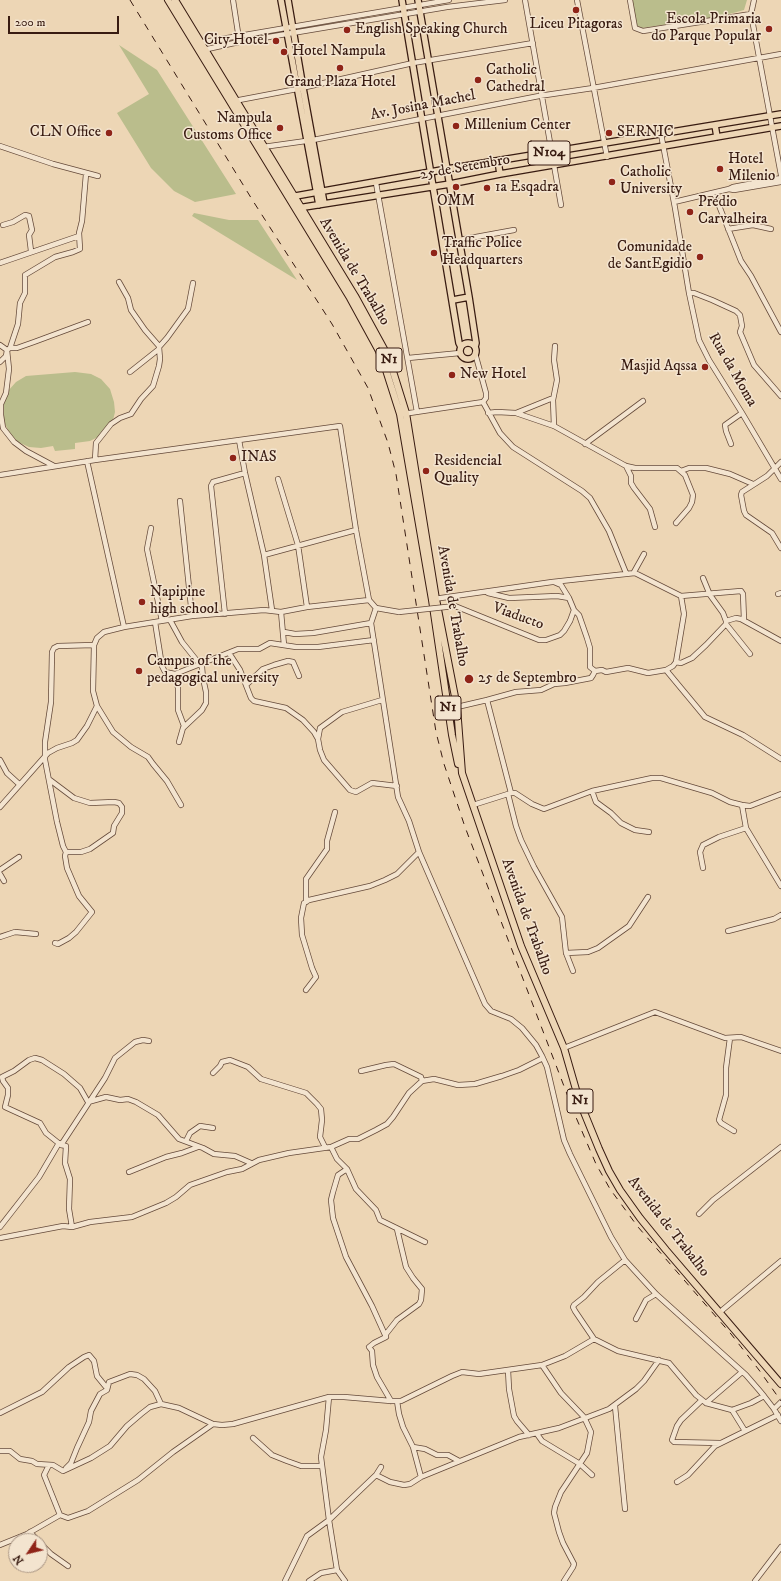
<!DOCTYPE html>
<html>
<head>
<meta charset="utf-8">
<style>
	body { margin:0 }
	#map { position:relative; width:781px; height:1581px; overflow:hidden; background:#edd6b5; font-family:"IM FELL DW Pica",serif }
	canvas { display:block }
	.north { position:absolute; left:8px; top:1533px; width:40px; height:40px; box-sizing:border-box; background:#f3e4cf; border:1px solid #a89483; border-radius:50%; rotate:235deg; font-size:11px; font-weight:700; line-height:16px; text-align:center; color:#381b11 }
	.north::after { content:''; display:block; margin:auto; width:14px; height:18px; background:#8f2418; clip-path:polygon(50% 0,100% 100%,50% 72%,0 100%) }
	.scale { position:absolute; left:8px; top:16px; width:111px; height:18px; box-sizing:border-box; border:2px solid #381b11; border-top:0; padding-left:5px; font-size:12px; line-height:14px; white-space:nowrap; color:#381b11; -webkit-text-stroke:3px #f3e4cf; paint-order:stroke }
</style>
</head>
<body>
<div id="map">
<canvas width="781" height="1581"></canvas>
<div class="north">N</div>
<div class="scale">200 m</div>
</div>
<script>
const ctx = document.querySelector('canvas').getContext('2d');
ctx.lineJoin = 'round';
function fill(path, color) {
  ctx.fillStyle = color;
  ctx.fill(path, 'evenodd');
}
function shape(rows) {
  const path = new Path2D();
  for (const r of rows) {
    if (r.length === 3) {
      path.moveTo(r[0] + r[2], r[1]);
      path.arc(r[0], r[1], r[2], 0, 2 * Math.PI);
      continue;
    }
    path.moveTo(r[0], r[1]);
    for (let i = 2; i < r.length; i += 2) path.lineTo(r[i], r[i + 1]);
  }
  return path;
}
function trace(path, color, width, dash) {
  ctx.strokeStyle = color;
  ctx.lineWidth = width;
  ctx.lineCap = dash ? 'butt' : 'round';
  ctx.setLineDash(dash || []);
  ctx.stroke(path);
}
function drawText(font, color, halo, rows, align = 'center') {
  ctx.font = font + ' "IM FELL DW Pica",serif';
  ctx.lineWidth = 3;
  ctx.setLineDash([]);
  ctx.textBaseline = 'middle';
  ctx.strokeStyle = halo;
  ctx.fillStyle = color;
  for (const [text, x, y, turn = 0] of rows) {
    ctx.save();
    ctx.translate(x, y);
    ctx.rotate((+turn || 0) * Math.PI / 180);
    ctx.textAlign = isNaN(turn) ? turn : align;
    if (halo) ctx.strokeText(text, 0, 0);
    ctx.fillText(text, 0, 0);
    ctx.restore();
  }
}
const green = shape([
	[632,0,747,0,744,10,722,16,642,28,637,26],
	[119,45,157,70,236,194,195,202,174,191,151,168,117,113,149,94],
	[194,213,229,220,258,220,297,280,192,216],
	[75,372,91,374,101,379,110,389,114,402,115,412,112,424,102,435,90,441,75,443,75,449,55,451,53,446,41,448,29,447,18,442,10,434,4,422,2,412,3,401,8,391,16,382,26,376]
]);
const minor = shape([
	[233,0,239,39],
	[525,0,561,205],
	[577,0,607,157],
	[630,0,635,28,643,31,751,14],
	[754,0,751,14,781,175],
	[198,43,449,0],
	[203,50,239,42,447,7,505,0],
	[234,101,297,89,413,63,533,43],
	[661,134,675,208,689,293,699,340,709,360,742,413,781,479],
	[0,146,53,164,98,176],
	[263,147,313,140,539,96,593,88,781,54],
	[376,183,417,412],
	[729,189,734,190,781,182],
	[714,193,741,261,751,276,781,332],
	[674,202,729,189,733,187,781,178],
	[3,225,13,222,25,215,29,216,32,230,29,235,31,251],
	[728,229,753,225,771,229],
	[443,243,514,230],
	[0,263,79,236],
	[119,282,128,298,131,310,145,330,159,346],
	[689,293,694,293,712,300,736,311,740,315,742,326,740,332,754,365,781,396],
	[0,345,7,350,9,369,6,393,1,404,1,415,3,428,14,442,26,451,54,466],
	[10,348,17,348,34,342,88,322],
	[408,358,460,353],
	[0,362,6,356,7,350,10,348,18,324,20,303,25,293,25,275,55,257,73,252,80,249,79,233,82,221,86,174],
	[130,372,159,349],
	[483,402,500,433,513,447,582,491,590,498,609,531,626,573],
	[488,413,497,412,516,413,554,426,626,466,635,468,677,468,685,475,693,495,692,502,689,508,676,523],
	[516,413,553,398],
	[403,414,483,402,486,398,486,393,475,353],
	[554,426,553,400,557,380,554,360,555,346],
	[239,440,245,473,264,555,272,610],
	[585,444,643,401],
	[731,444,726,431,725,425,742,413],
	[95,460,96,443,111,424,120,418,131,414,141,399,153,386,159,366,160,359,159,347,167,338,188,309,193,283],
	[87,461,124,627],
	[781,462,767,476,742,492,741,495,744,511,746,515,772,533,781,548],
	[626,466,631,476,631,483,634,488,650,509,655,527],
	[681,471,689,468,706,468,730,474,753,484],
	[0,475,95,460,340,426,356,530,369,600,376,608],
	[278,479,298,545,307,607],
	[180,501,192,616],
	[151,528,147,549,162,621],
	[264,555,356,530],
	[634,572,644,554],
	[703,578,710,595,723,613,726,621,736,618,741,619,781,641],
	[554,582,561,585,569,598,574,610,570,621],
	[488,593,509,598,557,596,569,598],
	[778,594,781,593],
	[681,596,741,591,743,594,744,620],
	[434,599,552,582,635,573,681,596,684,614,676,662,673,666,666,670,648,673,628,668,606,672,602,670,595,671,590,667,590,648,587,638,579,615,574,610],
	[376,608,371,623,398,797,409,821,419,852,485,1004,491,1011,511,1019,522,1028,536,1045,542,1056,547,1067,564,1140,570,1154,611,1237,625,1260],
	[376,608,399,612],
	[281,612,284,645],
	[225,614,211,486,213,482,245,473],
	[170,620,182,642,202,667,203,678,206,692,206,703,202,710,183,728,179,742],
	[155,622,162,666,165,672,175,674,238,649,259,649,270,643,296,647,318,647,374,640],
	[726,624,750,654],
	[284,632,295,634,313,633,371,623],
	[229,653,240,670,251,698,254,701,286,708,303,720,314,732,318,739,320,750,324,760,350,790,356,792,372,783,397,786],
	[676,662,681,663,692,658,706,645,726,624,726,621],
	[666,670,705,717,743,735,781,759],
	[175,674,178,688,178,710,184,726],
	[246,685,263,669,274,665,288,661,293,662,299,676],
	[487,700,511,793],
	[97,706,113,732,131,747,148,757,153,764,167,781,181,805],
	[457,707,487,700,516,692,541,690,554,684,565,683,591,678,593,675,595,671],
	[318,739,320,728,342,712,382,700],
	[0,760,7,773,19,784],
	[50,780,74,798,90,803,114,802,119,803,122,807,122,813,114,826,113,833,90,849,81,852,66,852],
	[592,791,596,802,611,813,621,823,635,830,649,832],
	[508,794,516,826,521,840,534,867,562,917,566,953,573,971],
	[473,805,511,793,515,793,532,804,544,809,592,791,652,778,661,778,712,793,730,802,742,805,750,806,781,794],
	[742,805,746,828,781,886],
	[0,807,48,753,57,748,72,743,77,740,87,726,97,706,93,691,94,645,97,638,104,632,124,627,192,616,264,610,281,612,307,607,369,600],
	[703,868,700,852,703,845,719,837,746,828],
	[0,870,19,857],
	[0,874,4,881],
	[306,902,306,879,327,849,327,841,335,812],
	[728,931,774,919,781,915],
	[0,937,15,932,36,934],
	[55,943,58,944,69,938,76,932,92,912,79,896,67,868,65,856,66,852,63,846,57,822,45,760,45,742,51,702,52,652,54,648,58,646,94,645],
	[566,953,588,952,598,948,629,926,648,897],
	[306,990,316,977,312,968,302,935,301,918,304,903,309,900,370,886,385,880,397,874,419,852],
	[730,1038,726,1068,726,1095,719,1120,721,1123,734,1131],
	[564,1048,655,1012,725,1038,741,1037,781,1051],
	[361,1071,386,1065,394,1064,421,1077,422,1081],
	[213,1073,220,1066,222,1062,230,1060,248,1067,261,1079,306,1093,317,1104,321,1109,322,1120,320,1137,325,1147],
	[186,1141,190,1133,200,1126,213,1128],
	[61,1145,46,1133,40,1123,5,1107,8,1095,8,1088,3,1081,2,1077,14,1071,29,1060,35,1058,42,1060,64,1074,80,1088,88,1102,106,1097,120,1100,128,1099,136,1102,158,1115,179,1139,203,1148,214,1154,235,1156,251,1163],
	[331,1147,337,1159,347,1169,356,1189,376,1210,380,1220,425,1242],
	[347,1169,338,1175,333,1192,331,1200,333,1218,346,1257,372,1306,386,1337],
	[129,1172,166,1157,182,1153,198,1147],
	[699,1214,713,1200,781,1147],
	[0,1227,39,1177,59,1143],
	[72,1227,69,1209,70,1179,65,1163,66,1146,61,1145,105,1078,115,1058,135,1042,143,1040,149,1041],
	[0,1238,63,1226,72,1227,90,1222,132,1217,166,1203,176,1197,190,1185,227,1172,242,1169,259,1160,289,1153,331,1147,349,1139,358,1139,376,1130,387,1124,393,1117,409,1093,422,1081,434,1079,458,1085,475,1084,502,1076,519,1070,543,1058],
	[720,1312,781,1261],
	[636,1319,646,1300,656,1294],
	[542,1365,561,1393,584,1417,591,1432,587,1453,561,1492,555,1507,554,1513,559,1532,563,1543,574,1564,573,1567,564,1581],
	[508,1370,509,1389,514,1416,517,1421,529,1435],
	[764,1396,751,1403,732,1410,706,1403,696,1395,669,1363,618,1351,594,1339,575,1311,573,1307,574,1305,584,1297,598,1282,625,1260,656,1294,746,1375,759,1390,764,1396,774,1409,781,1421],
	[702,1400,681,1420,677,1426,672,1440,674,1442,720,1443],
	[391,1401,377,1377,373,1365,372,1351,369,1347,374,1343,386,1337,386,1334,397,1320,419,1304,421,1300,422,1289,413,1278,406,1267,397,1229],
	[397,1401,399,1414,403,1427,413,1447,421,1477],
	[706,1403,742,1372],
	[615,1406,625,1509],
	[774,1409,781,1402],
	[732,1410,745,1431],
	[0,1413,42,1392,69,1367,84,1357,89,1355,94,1361,97,1376,106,1387],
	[537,1434,542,1441,580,1464,592,1475],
	[253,1438,272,1455,287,1461,301,1466,322,1466],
	[413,1447,425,1449,437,1455,448,1455,459,1461],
	[0,1451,10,1451,20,1459,32,1461,37,1464,53,1465,63,1471,91,1458,110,1446,127,1426,141,1414,150,1407,161,1404,179,1408,213,1424],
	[49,1465,44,1475,60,1515],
	[66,1468,71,1463,77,1448,89,1422,91,1411,100,1394,107,1390,109,1382,130,1374,137,1375,144,1379,155,1391,161,1404],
	[376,1475,381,1467],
	[677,1482,688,1475,715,1446,778,1415],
	[30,1532,38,1541],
	[40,1543,51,1554,68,1566],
	[0,1545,27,1534,60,1515,68,1518,88,1511,138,1480,173,1452,213,1424,222,1425,233,1424,329,1397,344,1397,391,1401,401,1401,452,1376,462,1372,479,1374,542,1365,565,1356,594,1339],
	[285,1581,307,1536,329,1520,321,1457,326,1430,329,1397],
	[309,1581,321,1573,337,1570],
	[345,1581,337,1570,329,1520,376,1475,390,1482,404,1485,410,1484,421,1477,519,1437,559,1428,609,1409,636,1389,644,1381,659,1360],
	[755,1581,781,1547]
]);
const major = shape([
	[281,0,319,205],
	[288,0,303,88,324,203],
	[402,0,459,343,461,347],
	[418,0,469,297,476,343,475,347],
	[715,125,717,137],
	[498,161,500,174],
	[290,197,447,169,781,114],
	[298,208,450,184,500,174,781,126],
	[453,300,469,297],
	[468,351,8]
]);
const highway = shape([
	[168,0,350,298,379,351,385,367,400,414,432,600,452,735,458,764],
	[175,0,355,296,384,349,391,365,406,413,436,599,457,707,462,773,521,946,564,1048,579,1100,599,1149,609,1171,620,1190,640,1218,666,1250,781,1384]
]);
const rail = shape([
	[130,0,253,201,332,324,368,388,388,443,396,474,436,732,444,764,465,827,575,1115,596,1164,610,1189,638,1227,731,1334,759,1370,781,1401]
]);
const minorBridge = shape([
	[399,612,455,606,539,640,546,640,560,635,564,631,570,621]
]);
const markers = [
	[576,10,4,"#8f2418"],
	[769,29,4,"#8f2418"],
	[347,30,4,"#8f2418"],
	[276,41,4,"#8f2418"],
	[284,52,4,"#8f2418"],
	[340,68,4,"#8f2418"],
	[478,80,4,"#8f2418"],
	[456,126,4,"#8f2418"],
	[280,128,4,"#8f2418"],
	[109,133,4,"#8f2418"],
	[609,133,4,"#8f2418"],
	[720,169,4,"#8f2418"],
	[612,182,4,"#8f2418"],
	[456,187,4,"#8f2418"],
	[487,188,4,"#8f2418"],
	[690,212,4,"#8f2418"],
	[434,253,4,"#8f2418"],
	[700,257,4,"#8f2418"],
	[705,367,4,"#8f2418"],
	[452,375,4,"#8f2418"],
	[233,458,4,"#8f2418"],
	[426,471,4,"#8f2418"],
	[142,602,4,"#8f2418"],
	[139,671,4,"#8f2418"],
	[469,679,5,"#8f2418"]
];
const shields = [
	[549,153,42],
	[389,360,26],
	[448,708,26],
	[580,1101,26]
];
const shieldNames = [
	["N104",549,153],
	["N1",389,360],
	["N1",448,708],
	["N1",580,1101]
];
const poiNames = [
	["Escola Primaria",761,20,"right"],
	["do Parque Popular",761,37,"right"],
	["Liceu Pitagoras",576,25,"center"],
	["English Speaking Church",355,30],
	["City Hotel",268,41,"right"],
	["Hotel Nampula",292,52],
	["Catholic",486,71],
	["Cathedral",486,88],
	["Grand Plaza Hotel",340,83,"center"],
	["Nampula",272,119,"right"],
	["Customs Office",272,136,"right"],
	["Millenium Center",464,126],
	["CLN Office",101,133,"right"],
	["SERNIC",617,133],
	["Hotel",728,160],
	["Milenio",728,177],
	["Catholic",620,173],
	["University",620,190],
	["1a Esqadra",495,188],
	["OMM",456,202,"center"],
	["Prédio",698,203],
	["Carvalheira",698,220],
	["Traffic Police",442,244],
	["Headquarters",442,261],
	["Comunidade",692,248,"right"],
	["de SantEgidio",692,265,"right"],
	["Masjid Aqssa",697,367,"right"],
	["New Hotel",460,375],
	["INAS",241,458],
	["Residencial",434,462],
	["Quality",434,479],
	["Napipine",150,593],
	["high school",150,610],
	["Campus of the",147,662],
	["pedagogical university",147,679],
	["25 de Septembro",478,679]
];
const streetNames = [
	["Av. Josina Machel",423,106,-11],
	["25 de Setembro",465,168,-10],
	["Avenida de Trabalho",354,272,59],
	["Rua da Moma",732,370,60],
	["Avenida de Trabalho",452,606,80],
	["Viaducto",518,617,20],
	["Avenida de Trabalho",526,917,70],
	["Avenida de Trabalho",668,1227,52]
];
fill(green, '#babd8c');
trace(minor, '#654a3a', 6);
trace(major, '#381b11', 8);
trace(highway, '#381b11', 8);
trace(minor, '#f3e4cf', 4.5);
trace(major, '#edd6b5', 5.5);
trace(highway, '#edd6b5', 6);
trace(rail, '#381b11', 1, [7, 7]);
trace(minorBridge, '#654a3a', 6, []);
trace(minorBridge, '#f3e4cf', 4.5);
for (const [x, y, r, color] of markers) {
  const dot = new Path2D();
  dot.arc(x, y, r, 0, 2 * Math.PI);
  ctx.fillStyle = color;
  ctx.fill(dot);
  trace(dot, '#f3e4cf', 1.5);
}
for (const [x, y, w] of shields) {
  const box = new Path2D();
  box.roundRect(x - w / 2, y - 12, w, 24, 3);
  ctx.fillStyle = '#f3e4cf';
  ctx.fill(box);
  trace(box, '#381b11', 1);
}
drawText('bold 14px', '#381b11', null, shieldNames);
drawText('15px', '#381b11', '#f3e4cf', poiNames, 'left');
drawText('15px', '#381b11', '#f3e4cf', streetNames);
</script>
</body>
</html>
